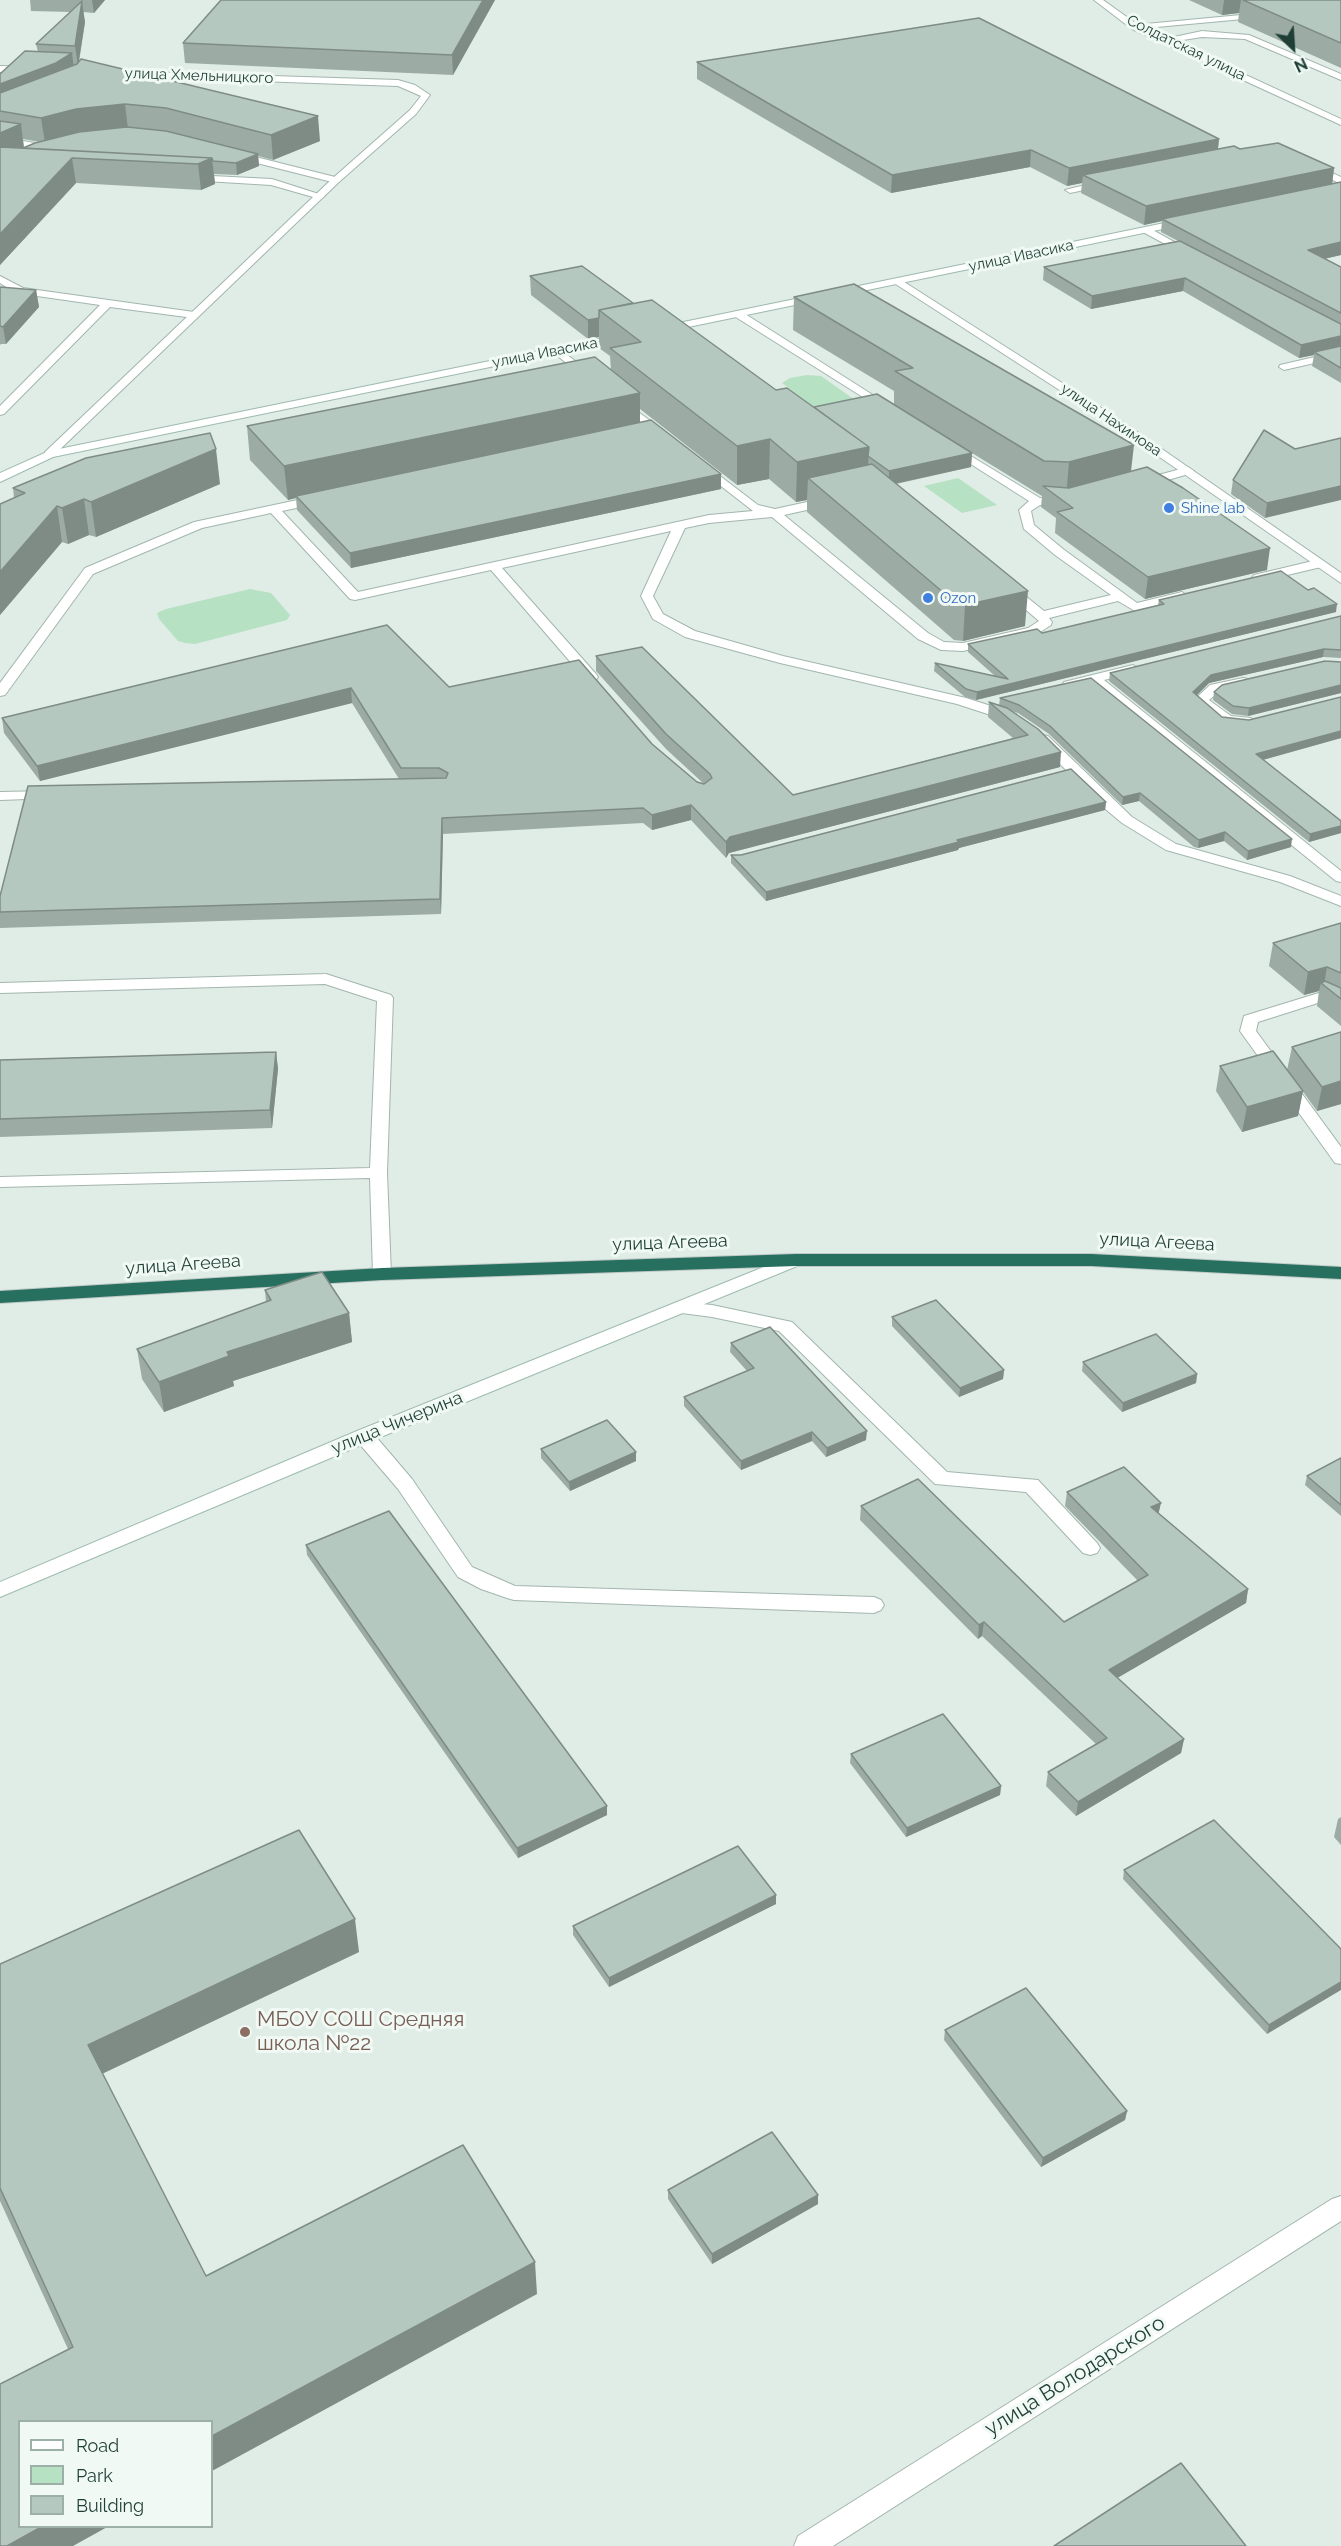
<!DOCTYPE html>
<html>
<head>
<meta charset="utf-8">
<style>
	body { margin:0 }
	#map { position:relative; width:1341px; height:2546px; overflow:hidden; background:#e0ede7; font-family:Raleway,sans-serif }
	canvas { display:block }
	.legend { position:absolute; left:18px; top:2420px; width:195px; height:108px; box-sizing:border-box; background:#f1f9f5; border:2px solid #9dafa9; margin:0; padding:8px 10px; list-style:none; font-size:18px; color:#1f3f36 }
	.legend li { display:flex; align-items:center; gap:12px; height:30px }
	.legend b { width:30px; border:2px solid #9dafa9 }
	.north { position:absolute; left:1263px; top:18px; width:60px; height:60px; -webkit-text-stroke:4px #f1f9f5; paint-order:stroke; rotate:155deg; font-size:16px; font-weight:700; line-height:24px; text-align:center; color:#1f3f36 }
	.north::after { content:''; display:block; margin:auto; width:21px; height:27px; background:#1f3f36; clip-path:polygon(50% 0,100% 100%,50% 72%,0 100%) }
</style>
</head>
<body>
<div id="map">
<canvas width="1341" height="2546"></canvas>
<ul class="legend">
<li><b style="height:8px;background:#fff"></b>Road</li>
<li><b style="height:16px;background:#b6e1c2"></b>Park</li>
<li><b style="height:16px;background:#b5c8c0"></b>Building</li>
</ul>
<div class="north">N</div>
</div>
<script>
const ctx = document.querySelector('canvas').getContext('2d');
ctx.lineJoin = 'round';
function fill(path, color) {
  ctx.fillStyle = color;
  ctx.fill(path, 'evenodd');
}
function shape(rows) {
  const path = new Path2D();
  for (const r of rows) {
    path.moveTo(r[0], r[1]);
    for (let i = 2; i < r.length; i += 2) path.lineTo(r[i], r[i + 1]);
  }
  return path;
}
function trace(path, color, width, dash) {
  ctx.strokeStyle = color;
  ctx.lineWidth = width;
  ctx.lineCap = dash ? 'butt' : 'round';
  ctx.setLineDash(dash || []);
  ctx.stroke(path);
}
function drawText(font, color, halo, rows, align = 'center') {
  ctx.font = font + ' Raleway,sans-serif';
  ctx.lineWidth = 6;
  ctx.setLineDash([]);
  ctx.textBaseline = 'middle';
  ctx.strokeStyle = halo;
  ctx.fillStyle = color;
  for (const [text, x, y, turn = 0] of rows) {
    ctx.save();
    ctx.translate(x, y);
    ctx.rotate((+turn || 0) * Math.PI / 180);
    ctx.textAlign = isNaN(turn) ? turn : align;
    if (halo) ctx.strokeText(text, 0, 0);
    ctx.fillText(text, 0, 0);
    ctx.restore();
  }
}
const green = shape([
	[807,375,821,376,865,407,826,416,782,383,790,378],
	[958,478,997,505,962,513,924,486],
	[250,589,271,593,290,615,287,620,195,644,185,643,178,641,159,619,157,613,166,609]
]);
const lane = shape([
	[1262,13,1265,13,1265,17,1135,29,1131,27,1135,25,1262,13],
	[1202,31,1249,35,1341,74,1341,80,1245,39,1202,37,1164,43,1160,40,1202,31],
	[0,137,46,145,51,148,46,151,0,143,0,137],
	[236,152,339,178,341,180,336,183,233,157,233,153,236,152],
	[1313,164,1341,177,1341,184,1310,169,1308,167,1313,164],
	[192,175,272,179,325,196,320,199,271,185,189,180,187,178,192,175],
	[1105,180,1108,181,1108,185,1070,193,1065,190,1105,180],
	[0,276,23,288,194,312,199,315,194,318,110,307,4,414,0,415,0,406,100,305,16,293,0,283,0,276],
	[738,311,742,312,895,409,893,411,885,411,734,316,734,312,738,311],
	[558,348,594,375,594,379,586,379,554,353,553,351,558,348],
	[621,399,669,435,669,439,661,439,617,404,615,402,621,399],
	[951,444,1040,498,1071,500,1073,503,1067,507,1040,505,1031,511,1034,525,1063,549,1137,603,1182,592,1188,596,1187,599,1135,611,1118,601,1049,618,1052,622,1051,625,1037,634,963,651,941,650,918,639,772,517,709,523,685,528,653,596,663,614,695,631,783,656,966,698,1016,714,1018,717,1016,720,1006,720,957,704,780,663,685,637,653,619,641,596,671,531,502,568,596,674,598,677,596,680,591,681,586,680,491,570,355,600,350,599,271,513,202,528,93,574,5,695,0,696,0,683,85,568,194,522,321,495,327,499,325,502,282,511,358,592,709,515,753,511,699,469,697,467,703,463,758,505,775,509,830,497,834,498,834,504,784,515,928,633,944,642,963,643,1028,628,1039,621,1005,592,1003,589,1005,586,1013,586,1044,611,1111,595,1055,555,1024,529,1019,510,1029,501,947,449,947,445,951,444],
	[1188,467,1194,471,1192,473,1140,488,1134,484,1136,481,1188,467],
	[1317,560,1321,561,1323,564,1321,567,1258,582,1252,578,1254,575,1317,560],
	[1133,665,1140,669,1138,672,1104,680,1341,871,1341,882,1336,881,1091,683,1069,689,1062,685,1064,682,1133,665],
	[1243,678,1248,679,1250,682,1248,685,1220,691,1209,700,1231,716,1251,718,1253,721,1251,724,1222,723,1194,700,1210,685,1243,678],
	[1043,735,1048,736,1132,817,1176,844,1290,876,1341,896,1341,906,1280,882,1166,850,1122,823,1103,807,1038,742,1036,739,1038,736,1043,735],
	[49,791,54,792,56,795,54,798,0,800,0,792,49,791],
	[326,974,391,995,393,998,387,1173,391,1274,388,1278,382,1280,376,1278,373,1274,370,1178,0,1187,0,1177,370,1168,377,1001,325,984,0,993,0,983,326,974],
	[1322,992,1341,1000,1341,1011,1321,1002,1258,1022,1256,1031,1341,1147,1341,1164,1335,1163,1240,1031,1244,1016,1322,992],
	[680,1302,712,1305,792,1322,947,1472,1038,1480,1097,1543,1100,1548,1097,1553,1090,1555,1083,1553,1026,1492,935,1484,779,1331,712,1317,674,1312,671,1308,674,1304,680,1302],
	[364,1429,371,1431,412,1479,472,1567,515,1586,874,1597,881,1600,884,1605,881,1610,874,1613,514,1600,507,1598,481,1589,458,1577,398,1489,357,1441,354,1436,357,1431,364,1429]
]);
const street = shape([
	[1094,0,1103,0,1138,25,1341,119,1341,125,1132,29,1094,0],
	[0,66,30,67,34,70,30,73,0,72,0,66],
	[115,71,398,80,415,85,430,95,416,114,339,182,53,456,49,457,45,456,45,452,333,178,410,110,421,96,398,86,118,76,115,75,115,71],
	[1143,228,1149,228,1196,254,1187,256,1143,232,1143,228],
	[898,278,1120,420,1341,573,1341,583,1112,424,894,283,893,281,898,278],
	[1341,351,1341,357,1284,370,1279,367,1280,365,1341,351],
	[1341,2196,1341,2221,833,2546,794,2546,798,2536,1332,2199,1341,2196]
]);
const secondary = shape([
	[1184,219,1189,222,1187,224,664,332,659,329,664,326,1184,219],
	[622,334,626,335,626,339,53,457,0,482,0,473,49,451,622,334],
	[796,1254,802,1256,805,1260,802,1264,371,1441,0,1597,0,1582,357,1431,796,1254]
]);
const highway = shape([
	[796,1254,1091,1254,1341,1267,1341,1279,1091,1266,796,1266,382,1280,0,1303,0,1291,382,1268,796,1254]
]);
const wall = shape([
	[30,0,105,0,94,13,83,12,85,22,79,62,320,141,273,160,258,156,259,166,237,175,214,174,215,184,201,190,76,183,0,265,0,74,38,52,36,44,71,12,31,11],
	[23,139,40,142,24,148],
	[495,0,453,75,185,63,183,43],
	[1189,0,1341,0,1341,68,1238,22,1239,13,1222,15],
	[697,62,1219,139,1218,149,1240,149,1334,168,1332,184,1341,255,1324,259,1341,267,1341,383,1312,366,1314,355,1299,358,1183,291,1091,309,1043,280,1044,267,1178,241,1161,232,1162,221,1144,225,1081,193,1082,183,1067,186,1030,167,891,193,697,79],
	[530,276,633,303,776,390,814,407,894,404,894,391,793,330,794,297,1131,472,1267,570,1145,599,1055,533,1056,518,1041,507,1042,496,972,453,971,467,896,484,1025,626,963,641,954,640,807,512,807,500,796,502,769,479,737,485,640,409,640,423,721,489,351,568,297,510,296,498,288,500,250,460,247,426,611,370,610,356,599,348,599,337,588,339,531,295],
	[0,287,36,290,39,307,6,344,1,344,0,345],
	[1295,449,1265,518,1231,494,1233,480],
	[220,484,96,537,89,535,68,544,62,542,0,615,0,504,14,498,13,488],
	[1159,600,1336,612,976,700,965,697,934,671,935,663,995,676,968,652,968,644,1042,633,1158,605],
	[1341,616,1341,658,1323,657,1209,683,1197,695,1222,717,1341,738,1263,760,1341,821,1341,833,1309,842,1109,681,1110,673],
	[387,625,449,687,652,744,697,782,704,784,666,749,596,671,596,656,793,795,1013,738,988,717,989,702,999,705,1000,698,1091,678,1291,847,1247,860,1224,841,1198,848,1194,847,1139,801,1122,805,1049,734,1018,713,1011,711,1060,767,729,853,726,858,691,820,652,830,643,823,443,834,441,914,0,928,0,896,399,779,352,703,40,781,4,733,2,718],
	[1341,662,1341,693,1248,716,1232,714,1213,700,1214,692],
	[1106,802,1105,810,959,848,958,850,766,901,731,863,731,855,741,855],
	[1341,923,1341,1026,1317,1006,1319,991,1304,995,1269,966,1273,943],
	[1341,1032,1341,1104,1317,1111,1296,1082,1303,1091,1298,1116,1242,1132,1216,1091,1220,1066,1287,1070,1292,1047],
	[276,1052,278,1069,272,1128,0,1137,0,1060],
	[265,1290,349,1313,352,1342,233,1381,234,1386,164,1412,142,1379,137,1349,266,1302],
	[892,1317,1004,1370,1003,1379,959,1397,892,1326],
	[731,1343,866,1440,826,1457,812,1441,741,1470,684,1406,684,1397,747,1371,730,1352],
	[1083,1362,1197,1374,1196,1383,1122,1412,1082,1371],
	[541,1449,636,1461,570,1491,541,1458],
	[1341,1458,1341,1516,1305,1485,1307,1476],
	[1067,1492,1159,1513,1248,1589,1246,1603,1117,1678,1184,1739,1181,1753,1076,1816,1046,1786,1048,1772,1096,1744,982,1636,978,1639,860,1520,861,1506,1064,1622,1138,1581,1065,1506],
	[306,1545,607,1806,607,1815,518,1858,307,1555],
	[851,1754,1001,1786,1000,1795,906,1837,850,1763],
	[1341,1817,1341,1845,1334,1837,1338,1819],
	[1124,1870,1341,1949,1267,2034,1123,1879],
	[776,1895,776,1904,609,1987,573,1935,573,1926],
	[359,1952,102,2074,206,2276,537,2294,68,2349,0,2201,0,1964],
	[945,2030,1127,2111,1125,2120,1041,2167,944,2040],
	[668,2190,818,2195,818,2204,712,2264,668,2199]
]);
const shadedWall = shape([
	[92,0,105,0,94,13],
	[483,0,495,0,453,75,452,55],
	[1224,0,1241,0,1239,13,1222,15],
	[82,1,85,22,78,66,75,46],
	[72,53,75,77,0,110,0,84],
	[125,104,128,129,45,143,41,118,76,109],
	[318,116,320,141,273,160,271,135],
	[21,124,24,149,0,161,0,133],
	[1219,139,1217,156,1083,175,1082,183,1067,186,1069,168],
	[1031,150,1030,167,891,193,892,175],
	[258,154,259,166,237,175,236,163],
	[72,158,76,183,0,265,0,234],
	[212,158,215,184,201,190,198,164],
	[1334,168,1332,186,1162,219,1162,221,1144,225,1146,206],
	[1341,242,1341,255,1306,263,1308,250],
	[1185,278,1183,291,1091,309,1092,296],
	[36,290,39,307,6,344,3,327],
	[599,318,599,337,588,339,588,320],
	[1341,336,1341,350,1314,352,1314,355,1299,358,1301,345],
	[640,393,640,426,296,496,296,498,288,500,284,466],
	[770,439,769,479,737,485,737,446],
	[1134,445,1130,480,1066,497,1069,462],
	[869,447,867,487,808,478,807,500,796,502,797,462],
	[216,449,220,484,96,537,91,502],
	[972,453,971,467,889,485,889,471],
	[721,474,721,489,351,568,350,553],
	[1341,486,1341,500,1265,518,1267,503],
	[84,499,89,535,68,544,62,508],
	[57,506,62,542,0,615,0,572],
	[1270,548,1267,570,1145,599,1148,577],
	[1028,591,1025,626,963,641,965,605],
	[1337,604,1336,612,976,700,977,692],
	[1324,649,1323,657,1209,683,1192,700,1193,692,1211,675],
	[1341,685,1341,693,1248,716,1249,708],
	[351,688,352,703,40,781,37,766],
	[1341,731,1341,738,1255,762,1256,754],
	[1061,752,1060,767,729,853,726,858,726,842,730,837],
	[1140,793,1139,801,1122,805,1123,797],
	[1106,802,1105,810,959,848,958,850,766,901,766,892,957,840],
	[691,805,691,820,652,830,652,815],
	[442,818,443,834,441,914,440,899],
	[1341,826,1341,833,1309,842,1310,834],
	[1225,832,1224,841,1198,848,1199,840],
	[1292,839,1291,847,1247,860,1248,851],
	[1327,967,1324,985,1321,983,1319,991,1304,995,1308,972],
	[276,1052,278,1069,272,1128,270,1110],
	[1341,1081,1341,1104,1317,1111,1322,1087],
	[1303,1091,1298,1116,1242,1132,1247,1107],
	[349,1313,352,1342,233,1381,234,1386,164,1412,159,1382,227,1352],
	[1004,1370,1003,1379,959,1397,960,1388],
	[1197,1374,1196,1383,1122,1412,1123,1403],
	[867,1431,866,1440,826,1457,827,1448],
	[812,1432,812,1441,741,1470,741,1461],
	[636,1452,636,1461,570,1491,569,1482],
	[1161,1503,1158,1516,1151,1507],
	[1248,1589,1246,1603,1107,1684,1109,1670],
	[984,1622,982,1636,978,1639,979,1625],
	[1184,1739,1181,1753,1076,1816,1078,1802],
	[1001,1786,1000,1795,906,1837,907,1828],
	[607,1806,607,1815,518,1858,517,1848],
	[776,1895,776,1904,609,1987,609,1978],
	[355,1919,359,1952,95,2077,88,2045],
	[1341,1982,1341,1990,1267,2034,1269,2025],
	[1127,2111,1125,2120,1041,2167,1043,2158],
	[818,2195,818,2204,712,2264,712,2254],
	[535,2262,537,2294,212,2471,212,2436],
	[43,2526,109,2526,73,2546,7,2546]
]);
const building = shape([
	[221,0,483,0,452,55,183,43,221,0],
	[1243,0,1341,0,1341,43,1243,0],
	[82,1,75,46,36,44,82,1],
	[979,18,1219,139,1069,168,1031,150,892,175,697,62,979,18],
	[25,51,72,53,56,63,0,84,0,74,25,51],
	[81,59,318,116,271,135,166,108,125,104,76,109,41,118,0,111,0,93,77,64,81,59],
	[0,121,21,124,0,133,0,121],
	[127,127,166,131,258,154,236,163,213,161,212,158,23,148,35,143,79,132,127,127],
	[1278,143,1334,168,1146,206,1083,175,1234,146,1240,149,1278,143],
	[0,147,212,158,198,164,72,158,0,234,0,147],
	[1341,182,1341,242,1308,250,1341,267,1341,313,1162,219,1341,182],
	[1180,241,1341,324,1341,336,1301,345,1185,278,1092,296,1044,267,1180,241],
	[582,266,633,303,599,310,599,318,588,320,530,276,582,266],
	[854,284,1134,445,1069,462,1044,461,895,371,913,368,794,297,854,284],
	[0,287,36,290,3,327,0,326,0,287],
	[652,300,776,390,787,388,869,447,797,462,770,439,737,446,610,348,641,342,599,310,652,300],
	[1341,346,1341,368,1314,352,1341,346],
	[595,357,640,393,284,466,247,426,595,357],
	[877,394,972,453,889,471,868,456,869,447,814,407,877,394],
	[651,420,721,474,350,553,296,496,651,420],
	[1264,430,1295,449,1341,438,1341,486,1267,503,1233,480,1264,430],
	[210,433,216,449,91,502,84,499,62,508,57,506,0,572,0,504,25,493,13,488,86,458,210,433],
	[872,464,1028,591,965,605,957,604,808,478,872,464],
	[1147,467,1183,488,1270,548,1148,577,1057,512,1073,508,1043,486,1069,488,1147,467],
	[1281,571,1308,590,1314,588,1337,604,977,692,966,689,935,663,1008,679,968,644,1037,629,1042,633,1164,604,1159,600,1281,571],
	[1341,616,1341,650,1324,649,1211,675,1193,692,1222,717,1249,720,1341,697,1341,731,1256,754,1341,821,1341,826,1310,834,1110,673,1341,616],
	[387,625,449,687,579,660,652,744,697,782,704,784,712,778,710,774,666,734,596,656,642,647,793,795,1028,735,989,702,1007,708,1038,729,1061,752,730,837,726,842,691,805,652,815,643,808,442,818,440,899,0,912,0,896,28,786,446,778,448,773,439,768,401,768,351,688,37,766,2,718,387,625],
	[1325,661,1341,662,1341,685,1249,708,1233,706,1214,692,1222,685,1325,661],
	[1091,678,1292,839,1248,851,1225,832,1199,840,1196,838,1140,793,1123,797,1050,726,1019,705,1000,698,1091,678],
	[1071,769,1106,802,957,840,959,842,766,892,731,855,741,855,1071,769],
	[1341,923,1341,973,1327,967,1308,972,1273,943,1341,923],
	[1325,981,1341,988,1341,999,1321,983,1325,981],
	[1341,1032,1341,1081,1322,1087,1292,1047,1341,1032],
	[1273,1051,1303,1091,1247,1107,1220,1066,1273,1051],
	[276,1052,270,1110,0,1119,0,1060,276,1052],
	[322,1272,349,1313,227,1352,229,1356,159,1382,137,1349,271,1300,265,1290,322,1272],
	[936,1300,1004,1370,960,1388,892,1317,936,1300],
	[770,1327,867,1431,827,1448,812,1432,741,1461,684,1397,754,1368,731,1343,770,1327],
	[1156,1334,1197,1374,1123,1403,1083,1362,1156,1334],
	[607,1420,636,1452,569,1482,541,1449,607,1420],
	[1341,1458,1341,1505,1307,1476,1341,1458],
	[1124,1467,1161,1503,1151,1507,1248,1589,1109,1670,1184,1739,1078,1802,1048,1772,1107,1738,984,1622,979,1625,861,1506,918,1479,1064,1622,1148,1575,1067,1492,1124,1467],
	[389,1511,607,1806,517,1848,306,1545,389,1511],
	[943,1714,1001,1786,907,1828,851,1754,943,1714],
	[1214,1820,1341,1949,1341,1982,1269,2025,1124,1870,1214,1820],
	[299,1830,355,1919,88,2045,206,2276,463,2145,535,2262,212,2436,212,2421,20,2421,20,2526,43,2526,7,2546,0,2546,0,2384,73,2347,0,2188,0,1964,299,1830],
	[738,1846,776,1895,609,1978,573,1926,738,1846],
	[1026,1988,1127,2111,1043,2158,945,2030,1026,1988],
	[772,2132,818,2195,712,2254,668,2190,772,2132],
	[1181,2463,1246,2546,1054,2546,1181,2463]
]);
const markers = [
	[1169,508,6,"#3f7fe0"],
	[928,598,6,"#3f7fe0"],
	[245,2032,6,"#8d6e63"]
];
const farStreetnames = [
	["Солдатская улица",1186,48,26],
	["улица Хмельницкого",199,76,2],
	["улица Ивасика",1021,256,-12],
	["улица Ивасика",545,353,-11],
	["улица Нахимова",1111,420,34]
];
const farShopnames = [
	["Shine lab",1181,508],
	["Ozon",940,598]
];
const streetNames = [
	["улица Агеева",1157,1242,3],
	["улица Агеева",670,1243,-2],
	["улица Агеева",183,1265,-4],
	["улица Чичерина",397,1423,-22]
];
const nearEducationnames = [
	["МБОУ СОШ Средняя",257,2020],
	["школа №22",257,2044]
];
const nearStreetnames = [
	["улица Володарского",1075,2376,-32]
];
fill(green, '#b6e1c2');
trace(lane, '#a2b5ae', 2);
trace(street, '#a2b5ae', 2);
trace(secondary, '#9dbaaf', 2);
trace(highway, '#c0c9c7', 2);
fill(lane, '#fff');
fill(street, '#fff');
fill(secondary, '#fff');
fill(highway, '#276f5f');
fill(wall, '#9caca5');
fill(shadedWall, '#7f8c86');
fill(building, '#b5c8c0');
trace(building, '#7f8c86', 1.5);
for (const [x, y, r, color] of markers) {
  const dot = new Path2D();
  dot.arc(x, y, r, 0, 2 * Math.PI);
  ctx.fillStyle = color;
  ctx.fill(dot);
  trace(dot, '#f1f9f5', 2);
}
drawText('15px', '#1f3f36', '#f1f9f5', farStreetnames);
drawText('15px', '#366cbe', '#f1f9f5', farShopnames, 'left');
drawText('18px', '#1f3f36', '#f1f9f5', streetNames);
drawText('21px', '#785e54', '#f1f9f5', nearEducationnames, 'left');
drawText('21px', '#1f3f36', '#f1f9f5', nearStreetnames);
</script>
</body>
</html>
